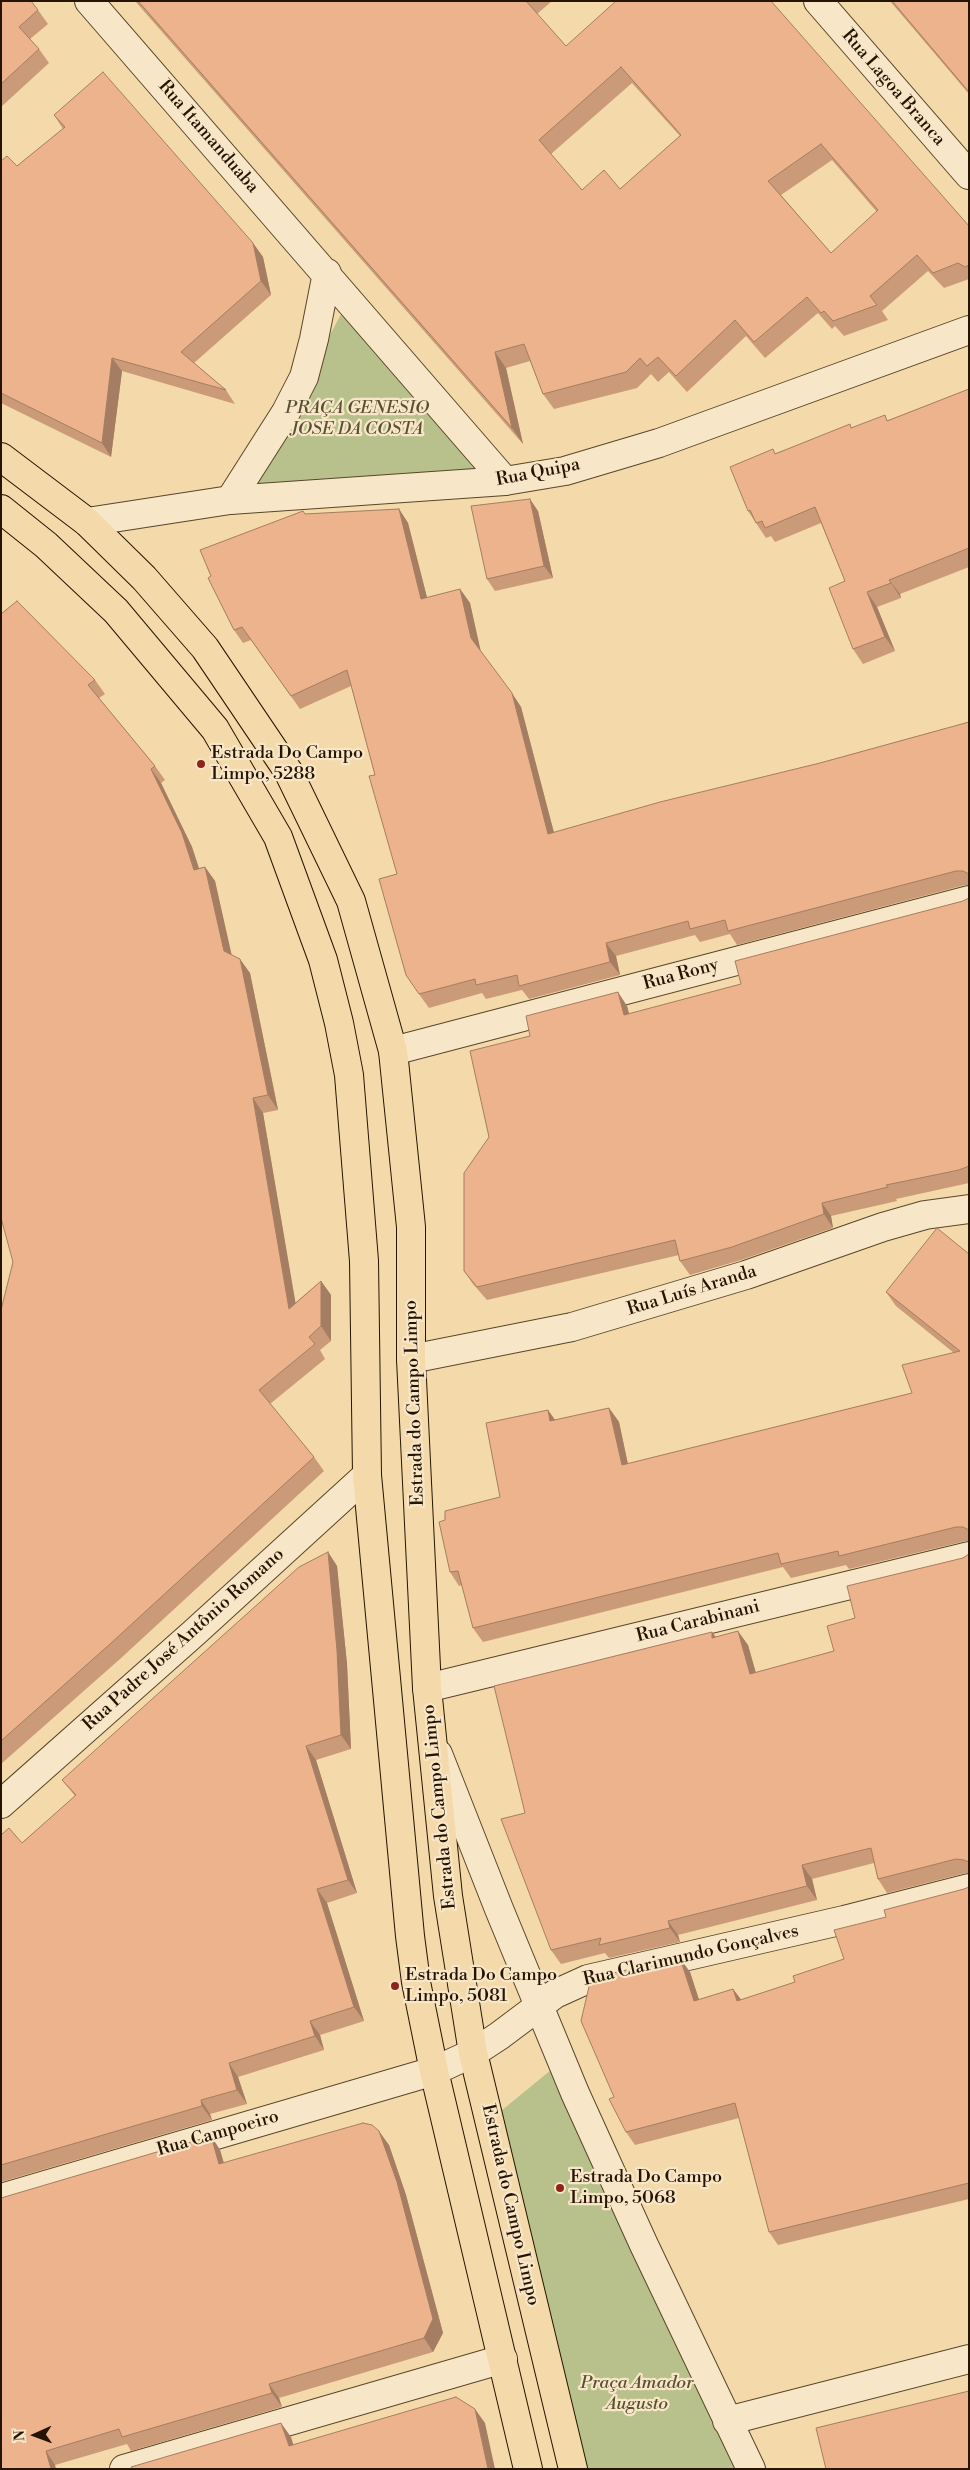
<!DOCTYPE html>
<html>
<head>
<meta charset="utf-8">
<style>
	body { margin:0 }
	#map { position:relative; width:970px; height:2470px; overflow:hidden; background:#f4d9aa; font-family:"Libre Bodoni",serif }
	canvas { display:block }
	.frame { position:absolute; inset:0; border:2px solid #251500; pointer-events:none }
	.north { position:absolute; left:10px; top:2410px; width:50px; height:50px; -webkit-text-stroke:4px #f8e6c8; paint-order:stroke; rotate:268deg; font-size:14px; font-weight:700; line-height:20px; text-align:center; color:#251500 }
	.north::after { content:''; display:block; margin:auto; width:18px; height:22px; background:#251500; clip-path:polygon(50% 0,100% 100%,50% 72%,0 100%) }
</style>
</head>
<body>
<div id="map">
<canvas width="970" height="2470"></canvas>
<div class="frame"></div>
<div class="north">N</div>
</div>
<script>
const ctx = document.querySelector('canvas').getContext('2d');
ctx.lineJoin = 'round';
function fill(path, color) {
  ctx.fillStyle = color;
  ctx.fill(path, 'evenodd');
}
function shape(rows) {
  const path = new Path2D();
  for (const r of rows) {
    path.moveTo(r[0], r[1]);
    for (let i = 2; i < r.length; i += 2) path.lineTo(r[i], r[i + 1]);
  }
  return path;
}
function trace(path, color, width, dash) {
  ctx.strokeStyle = color;
  ctx.lineWidth = width;
  ctx.lineCap = dash ? 'butt' : 'round';
  ctx.setLineDash(dash || []);
  ctx.stroke(path);
}
function drawText(font, color, halo, rows, align = 'center') {
  ctx.font = font + ' "Libre Bodoni",serif';
  ctx.lineWidth = 4.5;
  ctx.setLineDash([]);
  ctx.textBaseline = 'middle';
  ctx.strokeStyle = halo;
  ctx.fillStyle = color;
  for (const [text, x, y, turn = 0] of rows) {
    ctx.save();
    ctx.translate(x, y);
    ctx.rotate((+turn || 0) * Math.PI / 180);
    ctx.textAlign = isNaN(turn) ? turn : align;
    if (halo) ctx.strokeText(text, 0, 0);
    ctx.fillText(text, 0, 0);
    ctx.restore();
  }
}
const green = shape([
	[345,307,490,478,245,492],
	[562,2061,755,2469,579,2469,490,2120]
]);
const minor = shape([
	[89,1,505,481],
	[818,1,969,175],
	[230,500,286,412,304,377,314,339,327,273],
	[393,1051,969,900],
	[411,1359,572,1327,746,1275,883,1227,925,1215,969,1209],
	[427,1688,969,1556],
	[438,1754,499,1909,575,2093,644,2245,751,2469],
	[1,1804,195,1632,367,1475],
	[1,2198,434,2071],
	[727,2421,969,2359],
	[124,2469,503,2359]
]);
const tertiary = shape([
	[87,522,230,500,505,481,565,471,659,443,969,330],
	[434,2071,473,2053,499,2036,555,1994,588,1979,844,1920,969,1888]
]);
const primary = shape([
	[1,457,87,522,144,578,205,648,288,771,351,901,393,1051,411,1227,411,1359,427,1688,448,1896,473,2053,573,2469],
	[1,509,46,545,116,611,215,729,278,837,323,960,339,1023,349,1075,364,1261,367,1475,410,1936,416,1982,434,2071,528,2469]
]);
const wall = shape([
	[1,1,38,10,48,24,30,39,39,49,49,63,1,107],
	[135,1,552,1,537,14,566,46,821,60,969,226,969,279,944,288,928,271,882,311,888,320,844,336,835,326,832,329,818,313,765,358,746,336,687,392,669,372,658,382,651,374,637,388,554,409,543,394,530,361,506,368,523,444],
	[632,83,680,136,620,189,582,190,551,154],
	[832,160,877,212,831,253,781,195],
	[890,1,969,1,969,94],
	[54,115,253,243,263,257,271,295,194,363,226,390,235,404,122,371,111,457,1,403,1,161,17,166,63,129],
	[969,389,969,567,900,594,901,598,877,607,895,651,863,664,853,649,845,581,821,523,775,542,771,536,766,538,748,511,776,453,853,427,889,420],
	[399,509,408,523,427,598,460,589,470,603,480,651,521,707,554,833,820,763,969,722,969,885,965,885,737,945,730,934,700,942,695,935,616,956,620,975,529,999,522,990,486,999,482,993,429,1008,419,994,397,874,375,775,351,686,300,709,251,640,243,643,234,630,305,514],
	[538,511,553,578,495,591,487,579],
	[1,614,95,680,105,694,99,698,155,766,165,780,161,783,192,847,199,868,205,867,215,881,231,955,250,973,278,1110,263,1113,295,1303,321,1281,331,1295,331,1341,320,1350,325,1359,270,1404,314,1457,324,1471,120,1659,1,1764,1,1310,13,1262],
	[969,898,969,1183,896,1199,897,1201,831,1216,833,1228,741,1260,690,1275,680,1261,679,1255,487,1300,473,1284,464,1271,489,1137,530,1036,627,1006,629,1014,741,984,963,901],
	[969,1254,969,1541,966,1541,849,1569,846,1565,791,1578,783,1567,483,1642,473,1628,462,1585,459,1586,450,1572,445,1520,500,1497,548,1410,555,1420,609,1408,619,1422,628,1464,912,1393,954,1353,896,1306,886,1292],
	[328,1552,337,1566,347,1664,351,1749,316,1760,357,1893,327,1903,364,2021,320,2035,324,2050,238,2077,247,2104,210,2114,212,2120,1,2182,1,1835,22,1843,75,1796,62,1780],
	[969,1554,969,1873,966,1873,887,1893,878,1879,874,1863,812,1879,817,1900,678,1935,680,1942,609,1958,605,1953,561,1964,551,1950,525,1813,712,1632,716,1637,748,1645,756,1673,834,1651,855,1618],
	[969,1887,969,2199,778,2245,769,2232,739,2118,635,2145,626,2132,614,2097,690,1972,699,2000,733,1989,741,2000,795,1982,844,1959,886,1917,964,1889],
	[211,2136,220,2150,224,2163,389,2145,406,2195,443,2333,433,2352,279,2398,282,2407,131,2451,127,2444,55,2465,1,2469]
]);
const shadedWall = shape([
	[253,243,263,257,271,295,261,281],
	[495,352,506,368,523,444,512,428],
	[112,358,122,371,111,457,102,443],
	[530,499,538,511,553,578,544,566],
	[399,509,408,523,431,613,421,599],
	[889,580,900,594,901,598],
	[460,589,470,603,481,652,471,638],
	[867,592,877,607,895,651,885,637],
	[512,693,521,707,558,848,548,834],
	[151,769,161,783,192,847,204,884,194,870],
	[205,867,215,881,234,965,224,951],
	[606,943,616,956,620,975,610,962],
	[240,959,250,973,278,1110,268,1095],
	[618,992,627,1006,633,1029,624,1015],
	[253,1098,263,1113,299,1323,289,1309],
	[822,1203,831,1216,833,1228,824,1214],
	[321,1281,331,1295,331,1341,321,1326],
	[609,1408,619,1422,631,1479,622,1465],
	[548,1410,557,1423,550,1421],
	[328,1552,337,1566,347,1664,351,1749,341,1735],
	[738,1631,748,1645,760,1688,750,1674],
	[712,1632,721,1645,712,1638],
	[306,1746,316,1760,357,1893,348,1880],
	[802,1865,812,1879,817,1900,807,1886],
	[317,1889,327,1903,364,2021,354,2007],
	[668,1921,678,1935,680,1942,670,1928],
	[680,1958,690,1972,704,2015,694,2001],
	[733,1989,743,2002,737,2001],
	[310,2021,320,2035,324,2050,315,2036],
	[229,2063,238,2077,247,2104,237,2090],
	[201,2100,210,2114,212,2120,202,2106],
	[379,2131,389,2145,406,2195,443,2333,433,2352,424,2338],
	[211,2136,220,2150,228,2178,219,2164],
	[269,2384,279,2398,282,2407,272,2393],
	[475,2409,485,2423,495,2469,488,2469],
	[281,2423,291,2437,298,2460,289,2446],
	[46,2451,55,2465,56,2469,51,2469]
]);
const building = shape([
	[1,1,31,1,38,10,19,27,39,49,1,84,1,1],
	[138,1,526,1,566,46,616,1,771,1,969,226,969,265,965,267,958,263,933,273,917,255,870,296,877,305,833,321,824,311,821,313,807,297,754,342,735,320,676,376,658,357,647,366,640,358,626,372,543,394,524,344,495,352,512,428,138,1],
	[621,67,681,135,620,189,604,170,582,190,539,140,621,67],
	[821,144,878,210,831,253,768,181,821,144],
	[892,1,969,1,969,92,892,1],
	[103,72,253,243,261,281,181,352,226,390,112,358,102,443,1,393,1,161,7,156,17,166,65,127,54,115,103,72],
	[969,389,969,548,889,580,891,583,867,592,885,637,853,649,829,588,845,581,815,507,765,528,762,521,756,523,750,510,748,511,730,467,773,449,775,454,850,424,851,428,885,415,887,421,969,389],
	[530,499,544,566,487,579,471,506,530,499],
	[399,509,421,599,460,589,471,638,512,693,548,834,660,802,820,763,969,722,969,874,963,871,956,871,728,931,725,920,690,929,688,921,606,943,610,962,519,986,517,975,476,985,475,979,419,994,406,975,379,879,397,874,369,776,375,775,347,670,291,696,242,627,234,630,208,578,211,576,200,550,303,511,305,514,399,509],
	[17,601,95,680,88,685,155,766,151,769,182,833,194,870,205,867,224,951,240,959,268,1095,253,1098,289,1309,321,1281,321,1326,309,1337,315,1344,259,1390,314,1457,110,1644,1,1741,1,1310,13,1262,1,1218,1,614,17,601],
	[969,898,969,1166,959,1170,886,1185,888,1187,822,1203,824,1214,732,1247,680,1261,675,1240,477,1287,464,1271,464,1173,489,1137,470,1051,530,1036,526,1016,618,992,624,1015,741,984,735,961,963,901,969,898],
	[937,1228,969,1254,969,1530,963,1527,956,1527,839,1556,838,1551,781,1564,778,1553,473,1628,458,1571,450,1572,439,1522,445,1520,445,1511,500,1497,486,1423,548,1410,550,1421,609,1408,622,1465,912,1393,902,1365,960,1351,886,1292,937,1228],
	[328,1552,337,1650,341,1735,306,1746,348,1880,317,1889,354,2007,310,2021,315,2036,229,2063,237,2090,201,2100,202,2106,1,2165,1,1835,9,1828,22,1843,76,1795,62,1780,299,1567,328,1552],
	[969,1554,969,1862,964,1860,956,1859,878,1879,871,1848,802,1865,807,1886,668,1921,670,1928,599,1945,601,1938,551,1950,501,1819,525,1813,494,1686,712,1632,712,1638,738,1631,750,1674,834,1651,827,1626,855,1618,847,1586,963,1558,969,1554],
	[969,1887,969,2183,769,2232,735,2103,626,2132,609,2099,614,2097,581,2021,591,1978,680,1958,694,2001,733,1989,737,2001,795,1982,793,1976,844,1959,834,1930,886,1917,884,1910,964,1889,969,1887],
	[363,2123,372,2125,379,2131,397,2182,433,2319,424,2338,269,2384,272,2393,122,2437,119,2429,46,2451,51,2469,1,2469,1,2198,211,2136,219,2164,363,2123],
	[969,2391,969,2469,826,2469,816,2428,969,2391],
	[456,2397,475,2409,488,2469,132,2469,131,2467,281,2423,289,2446,456,2397]
]);
const markers = [
	[201,764,5,"#8f2418"],
	[395,1986,5,"#8f2418"],
	[560,2188,5,"#8f2418"]
];
const streetNames = [
	["Rua Lagoa Branca",893,88,49],
	["Rua Itamanduaba",208,137,49],
	["Rua Quipa",538,473,-11],
	["Rua Rony",681,975,-15],
	["Rua Luís Aranda",692,1291,-17],
	["Estrada do Campo Limpo",415,1403,-92],
	["Rua Carabinani",698,1622,-14],
	["Rua Padre José Antônio Romano",184,1640,-42],
	["Estrada do Campo Limpo",440,1807,-96],
	["Rua Clarimundo Gonçalves",691,1956,-13],
	["Rua Campoeiro",218,2134,-16],
	["Estrada do Campo Limpo",510,2205,77]
];
const parkNames = [
	["PRAÇA GENESIO",357,409],
	["JOSE DA COSTA",357,430],
	["Praça Amador",637,2384],
	["Augusto",637,2405]
];
const poiNames = [
	["Estrada Do Campo",211,754],
	["Limpo, 5288",211,775],
	["Estrada Do Campo",405,1976],
	["Limpo, 5081",405,1997],
	["Estrada Do Campo",570,2178],
	["Limpo, 5068",570,2199]
];
fill(green, '#b8c08b');
trace(minor, '#59462a', 30);
trace(tertiary, '#59462a', 30);
trace(primary, '#251500', 30);
trace(minor, '#f8e6c8', 28);
trace(tertiary, '#f8e6c8', 28);
trace(primary, '#f4d9aa', 28);
fill(wall, '#cb9a78');
fill(shadedWall, '#a57d62');
fill(building, '#ecb38c');
trace(building, '#a57d62', 1);
for (const [x, y, r, color] of markers) {
  const dot = new Path2D();
  dot.arc(x, y, r, 0, 2 * Math.PI);
  ctx.fillStyle = color;
  ctx.fill(dot);
  trace(dot, '#f8e6c8', 2);
}
drawText('18px', '#251500', '#f8e6c8', streetNames);
drawText('italic 18px', '#585131', '#f8e6c8', parkNames);
drawText('18px', '#251500', '#f8e6c8', poiNames, 'left');
</script>
</body>
</html>
